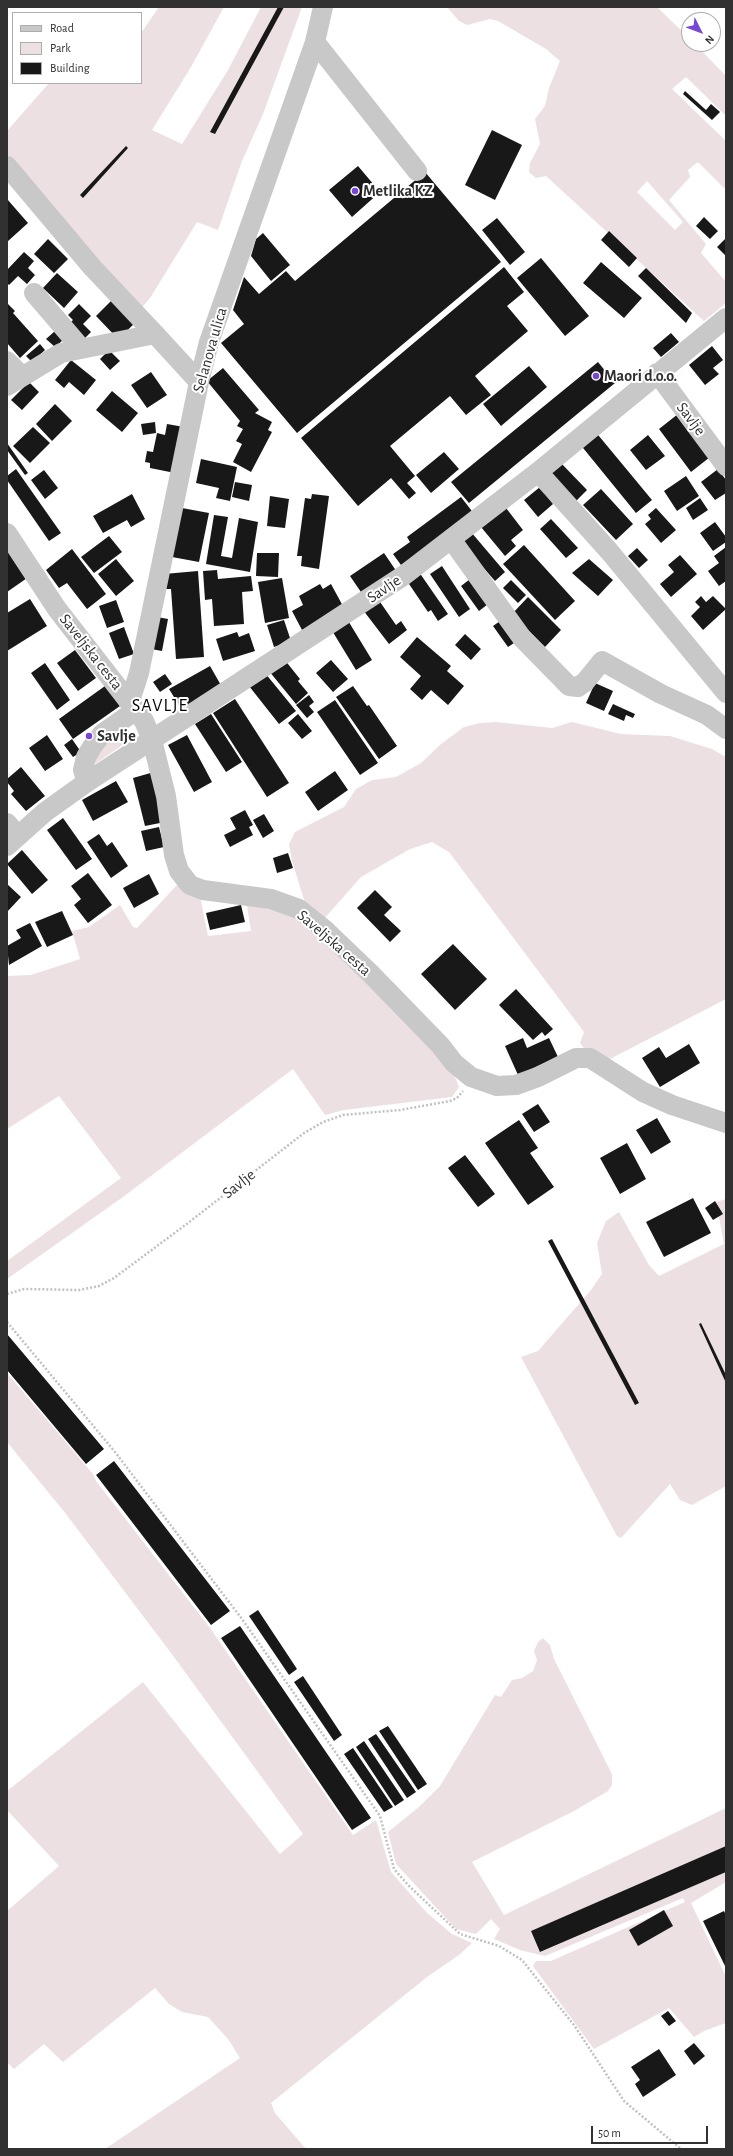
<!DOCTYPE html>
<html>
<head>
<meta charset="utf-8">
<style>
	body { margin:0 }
	#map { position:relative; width:733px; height:2156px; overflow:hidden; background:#fff; font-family:"Alegreya Sans",sans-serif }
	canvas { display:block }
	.frame { position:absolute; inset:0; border:8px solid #313131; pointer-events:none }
	.legend { position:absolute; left:12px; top:12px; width:130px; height:72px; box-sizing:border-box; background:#fff; border:1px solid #adadad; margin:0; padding:5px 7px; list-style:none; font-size:12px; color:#313131 }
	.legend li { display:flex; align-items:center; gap:8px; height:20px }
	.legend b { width:20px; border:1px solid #adadad }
	.north { position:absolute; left:681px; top:12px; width:40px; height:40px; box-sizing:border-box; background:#fff; border:1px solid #adadad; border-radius:50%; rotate:132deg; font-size:11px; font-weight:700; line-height:16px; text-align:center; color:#313131 }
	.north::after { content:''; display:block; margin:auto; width:14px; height:18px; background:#7646d5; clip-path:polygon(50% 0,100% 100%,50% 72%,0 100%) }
	.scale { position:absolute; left:591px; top:2126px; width:117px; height:18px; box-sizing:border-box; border:2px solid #313131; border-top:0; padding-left:5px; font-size:12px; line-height:14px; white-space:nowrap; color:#313131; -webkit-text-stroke:3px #fff; paint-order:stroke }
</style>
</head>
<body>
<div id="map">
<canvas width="733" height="2156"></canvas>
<div class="frame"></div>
<ul class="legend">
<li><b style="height:5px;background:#c8c8c8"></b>Road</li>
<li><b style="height:11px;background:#ece0e2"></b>Park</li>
<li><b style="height:11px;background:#181818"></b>Building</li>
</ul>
<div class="north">N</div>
<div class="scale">50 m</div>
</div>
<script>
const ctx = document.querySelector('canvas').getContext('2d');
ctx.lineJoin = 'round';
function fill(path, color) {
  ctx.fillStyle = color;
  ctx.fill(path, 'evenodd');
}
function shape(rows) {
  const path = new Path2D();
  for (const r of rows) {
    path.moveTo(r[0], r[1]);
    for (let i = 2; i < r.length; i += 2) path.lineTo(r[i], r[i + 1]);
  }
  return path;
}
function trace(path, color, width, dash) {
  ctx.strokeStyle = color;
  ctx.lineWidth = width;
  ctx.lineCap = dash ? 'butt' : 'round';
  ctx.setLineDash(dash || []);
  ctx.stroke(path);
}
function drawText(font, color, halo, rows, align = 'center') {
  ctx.font = font + ' "Alegreya Sans",sans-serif';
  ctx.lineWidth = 4;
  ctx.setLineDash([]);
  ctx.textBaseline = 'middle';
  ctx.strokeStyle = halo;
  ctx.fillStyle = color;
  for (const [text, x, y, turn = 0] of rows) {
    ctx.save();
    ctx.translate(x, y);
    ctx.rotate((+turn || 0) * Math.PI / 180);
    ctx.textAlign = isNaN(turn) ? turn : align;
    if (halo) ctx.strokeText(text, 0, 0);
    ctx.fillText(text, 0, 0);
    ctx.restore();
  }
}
const green = shape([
	[159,7,224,7,191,67,152,130,182,144,228,70,261,7,302,7,263,114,242,161,218,230,197,222,150,298,139,311,7,160,7,131,49,83,141,83,141,33],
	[447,7,657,7,689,38,689,44,695,44,726,76,726,116,686,77,672,89,726,141,726,186,724,188,698,162,688,170,690,177,669,200,706,244,701,253,726,282,726,303,704,321,546,176,536,178,529,172,530,163,540,144,535,119,545,106,549,88,560,61,546,49,498,21,490,19,467,25,459,21],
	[647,181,683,222,675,230,637,192],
	[496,722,552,728,572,722,621,734,670,736,712,749,726,757,726,999,610,1059,586,1051,580,1043,584,1032,449,852,432,842,410,849,361,877,323,920,306,906,292,861,289,844,295,832,344,807,356,789,372,780,396,777,421,763,441,744,464,727,480,723],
	[127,728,130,732,124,744,95,764,93,763,98,749],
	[177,885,200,896,208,936,251,931,247,906,267,905,294,914,437,1051,454,1075,459,1087,452,1097,344,1110,325,1115,293,1069,123,1197,7,1279,7,1261,121,1178,59,1096,7,1129,7,976,31,975,80,959,72,931,89,927,120,905,133,927,137,928],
	[726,1199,726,1486,692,1505,680,1500,670,1484,621,1538,617,1536,521,1357,538,1351,591,1290,602,1274,597,1243,606,1221,619,1212,649,1265,659,1276,724,1244,716,1202],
	[7,1373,93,1474,96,1481,210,1628,353,1835,376,1820,391,1872,427,1913,452,1934,472,1943,459,1955,427,1977,271,2103,275,2113,306,2149,105,2149,240,2058,228,2039,208,2017,182,2012,169,2004,155,1988,63,2062,44,2044,14,2069,7,2062,7,1911,59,1866,7,1810,7,1791,143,1682,280,1854,303,1834,174,1657,66,1514,7,1442],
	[543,1638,550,1645,554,1659,612,1774,612,1785,608,1791,574,1811,472,1862,504,1915,726,1808,726,1846,532,1931,541,1952,726,1872,726,1882,691,1903,726,1977,726,2023,704,2031,694,2037,669,2008,594,2049,533,1966,536,1961,551,1961,685,1902,683,1898,545,1956,520,1950,494,1939,500,1929,491,1919,476,1934,456,1929,396,1864,388,1832,420,1806,440,1786,495,1695,501,1697,512,1680,522,1678,533,1671,537,1660,534,1651,538,1642]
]);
const building = shape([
	[278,7,284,7,215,134,210,132],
	[685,91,706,110,711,104,720,112,712,120,683,94],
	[492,130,522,145,495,200,465,185],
	[126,146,128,148,83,198,80,195],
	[358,166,380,192,352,217,329,190],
	[425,172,501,262,297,433,221,343,244,324,233,310,244,277,259,294,286,271,295,281],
	[7,199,28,223,7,242],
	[704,217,718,231,710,239,696,226],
	[497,218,525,252,510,265,482,230],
	[609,231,637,258,629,267,601,240],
	[263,233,290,265,271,281,251,256,256,239],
	[726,238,726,256,717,247],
	[48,239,68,259,54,273,34,254],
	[24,252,34,261,28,268,35,275,27,284,18,276,9,285,7,283,7,270],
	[541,258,589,316,565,336,517,278],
	[601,262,642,298,624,318,583,283],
	[504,267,524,292,507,306,528,331,475,376,491,395,466,415,450,396,390,446,415,476,407,483,416,493,409,499,391,478,358,506,301,438],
	[646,268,692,313,686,323,638,276],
	[57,273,78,292,64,308,43,288],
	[112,300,134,324,118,339,96,316],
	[8,304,15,311,13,313,38,341,20,358,7,343],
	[79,304,91,316,83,324,91,332,84,339,69,324,73,320,68,315],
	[55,331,63,340,55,347,46,339],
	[671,333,679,342,661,357,653,348],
	[40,344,45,350,32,362,26,356],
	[712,346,723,360,713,368,719,374,705,385,689,365],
	[109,350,120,361,110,370,100,359],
	[71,360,96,380,84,395,69,382,64,388,55,380],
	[598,362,615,383,469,503,451,482],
	[529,366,547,387,501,426,483,404],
	[223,368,259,410,255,413,272,422,268,430,272,432,251,472,233,462,242,444,236,441,243,429,237,426,240,421,207,381],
	[151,372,167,395,147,408,131,385],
	[29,382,39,392,22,410,11,400],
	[112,391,138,413,122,432,96,410],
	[55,404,72,421,52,441,36,424],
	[678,414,710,457,691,472,659,429],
	[155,422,156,433,143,435,141,424],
	[167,424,184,427,175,473,150,468,150,463,145,462,147,451,153,452,157,433,165,435],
	[33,427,50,443,30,463,13,446],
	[594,430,652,500,636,513,579,443],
	[648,435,665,456,646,470,630,450],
	[7,443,28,473,25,475,7,450],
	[444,452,459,469,431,493,416,475],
	[201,459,237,467,230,501,216,498,219,488,196,483],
	[560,462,587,490,575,502,547,474],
	[16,469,61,533,49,541,7,480,7,476],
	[718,469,726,480,726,493,715,500,701,482],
	[44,470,58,488,45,499,31,480],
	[686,476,699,496,677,511,664,491],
	[235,482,252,485,249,501,232,497],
	[540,487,553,504,538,517,524,500],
	[601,489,633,524,616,540,583,505],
	[132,494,145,519,131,527,127,520,103,533,93,516],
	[312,494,329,496,319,569,301,566,302,556,297,556,305,498,311,499],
	[270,496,289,499,285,528,267,526],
	[461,497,475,515,401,565,393,554,410,542,407,537],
	[700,498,708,510,693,520,686,508],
	[182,508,209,513,199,562,172,557],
	[506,508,523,530,511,540,516,546,505,556,481,527],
	[656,508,676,530,661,543,645,524,651,519,648,515],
	[214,515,228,517,221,556,232,558,239,518,258,522,250,572,206,564],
	[551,519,578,548,566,558,540,529],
	[715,522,726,537,726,542,713,551,700,533],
	[471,532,505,572,495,581,460,541],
	[109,536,122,552,94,573,81,557],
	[7,543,30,576,7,592],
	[524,545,575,601,555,620,503,564],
	[726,547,726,581,719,586,708,571,719,563,714,556],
	[637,548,648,560,639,568,628,556],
	[72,549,106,594,87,609,67,583,59,588,46,570],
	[257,553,279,553,278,577,256,576],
	[384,553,399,575,365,598,350,576],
	[680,555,697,574,671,597,660,584,674,572,668,565],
	[116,559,134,581,116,596,98,574],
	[589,559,613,580,598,596,572,573],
	[442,566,470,609,459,617,430,574],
	[217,570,218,579,251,576,253,591,242,592,244,624,214,626,212,599,205,600,203,571],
	[198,571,204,657,176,659,171,589,165,589,164,574],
	[419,572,448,614,438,621,431,610,428,612,407,581],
	[474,576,492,601,479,611,461,586],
	[282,578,289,618,265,623,258,582],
	[511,580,526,595,518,603,503,588],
	[320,584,323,589,331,584,344,608,302,630,292,611,303,605,299,596],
	[701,596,706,602,713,596,726,609,703,630,691,616,700,607,695,602],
	[528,597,561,630,545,647,512,614],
	[30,599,47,626,7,651,7,613],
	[378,599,396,625,401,621,407,630,389,644,363,610],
	[116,600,124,622,107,628,99,606],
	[157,617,168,619,162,651,151,649],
	[347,619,372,660,356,670,331,629],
	[503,619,517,641,508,647,493,626],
	[284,620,291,641,274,647,267,625],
	[124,627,134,654,119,659,109,633],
	[237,632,239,637,249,633,255,651,223,661,216,639],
	[465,634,481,649,471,660,455,645],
	[417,637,451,666,447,671,464,686,448,705,431,690,422,700,410,689,421,676,400,657],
	[75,650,96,678,78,691,57,663],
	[284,659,300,679,298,681,308,693,296,704,269,671],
	[331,660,348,679,333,692,316,673],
	[45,663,70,700,57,710,31,673],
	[210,666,222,687,182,710,169,689],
	[265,673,296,711,279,724,249,686],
	[165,674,172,684,160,692,153,682],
	[595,683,613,691,604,711,586,703],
	[105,686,120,706,73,739,59,719],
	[353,686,367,706,369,705,397,746,379,759,336,697],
	[309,695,314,702,309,706,314,712,307,718,296,705],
	[235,699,289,783,267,797,213,713],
	[335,700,378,763,360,775,317,712],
	[613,704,635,714,633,718,626,715,624,721,608,714],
	[211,714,242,762,226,772,195,724],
	[298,714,312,731,302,739,288,723],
	[47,735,63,759,45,771,29,748],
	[187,735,212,782,194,792,168,745],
	[72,739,81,752,73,757,64,745],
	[21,767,45,796,26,811,11,794,14,791,7,782,7,779],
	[335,771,348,790,318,811,305,792],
	[154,772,165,822,145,826,133,778],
	[116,781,128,802,93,821,82,800],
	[245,810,253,825,249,827,253,835,230,847,224,835,236,829,230,818],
	[264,814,274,831,263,838,253,820],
	[63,818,92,859,76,870,47,830],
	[159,827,164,847,146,851,141,831],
	[99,834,107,846,112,842,128,866,111,878,87,842],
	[22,850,48,880,32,894,7,864],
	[288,853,293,868,277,873,273,858],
	[88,873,112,905,88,923,74,905,81,899,71,886],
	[149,874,159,894,134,908,123,888],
	[7,884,21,897,7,912],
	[375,890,392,907,384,915,401,931,390,942,357,908],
	[241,905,245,922,210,930,206,913],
	[62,911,73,935,47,947,35,922],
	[30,923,42,946,9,965,7,946,21,938,16,930],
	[453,944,487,979,455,1010,421,974],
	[516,989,553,1029,545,1036,542,1032,533,1040,499,1005],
	[523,1038,527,1048,549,1038,558,1057,518,1075,505,1046],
	[689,1044,700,1063,660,1087,642,1058,659,1047,666,1058],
	[538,1104,550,1122,534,1132,522,1114],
	[657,1118,671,1142,651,1154,636,1130],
	[519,1120,538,1148,530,1153,554,1187,528,1205,485,1143],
	[627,1143,646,1179,620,1194,600,1158],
	[465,1155,495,1194,478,1207,448,1168],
	[693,1198,711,1233,664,1257,646,1222],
	[715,1201,723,1214,713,1220,705,1208],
	[552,1239,639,1403,635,1405,548,1241],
	[701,1323,726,1375,726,1383,699,1324],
	[7,1334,104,1449,86,1464,7,1370],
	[114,1461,230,1611,211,1625,96,1475],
	[258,1610,297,1669,289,1675,249,1616],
	[240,1626,371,1818,352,1830,221,1638],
	[303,1676,342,1735,334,1741,294,1682],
	[388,1726,427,1784,418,1790,379,1731],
	[376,1734,416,1792,407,1798,368,1739],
	[364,1741,404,1800,395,1806,356,1747],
	[353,1748,393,1807,384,1812,344,1754],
	[726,1846,726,1872,540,1952,531,1931],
	[664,1910,673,1926,638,1946,629,1930],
	[724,1911,726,1915,726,1968,703,1921],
	[668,2011,676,2021,669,2026,661,2016],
	[694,2043,705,2056,694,2065,684,2051],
	[659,2049,676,2075,643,2097,635,2084,640,2080,631,2067]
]);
const path = shape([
	[7,1294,24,1289,79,1290,99,1286,114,1278,188,1223,304,1133,323,1122,343,1115,400,1110,450,1101,457,1098,463,1091],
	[7,1322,115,1452,242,1619,380,1816,394,1869,408,1885,460,1934,499,1946,522,1960,574,2025,624,2101,681,2149]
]);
const minor = shape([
	[315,42,417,171],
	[7,166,92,267,155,334],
	[34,293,81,348],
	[7,361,22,376],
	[657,373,726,466],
	[7,386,61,353,155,334,199,382],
	[538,472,609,551,726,693],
	[7,533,57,609,144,721,152,740,166,796,174,855,179,871,190,885,203,890,271,899,299,909,324,929,371,974,440,1045,454,1063,471,1077,497,1086,516,1085,538,1077,576,1058,590,1058,643,1092,672,1105,726,1123],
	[451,539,522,638,569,686,578,687,585,682,602,661,661,694,707,715,726,729],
	[130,701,139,673,199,382,209,342,315,42,323,7],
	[87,782,83,770,86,757,92,747,102,734,136,710],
	[7,823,18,836],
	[7,846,45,812,87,782,403,576,538,472,726,318]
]);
const markers = [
	[355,191,4,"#7646d5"],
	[596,376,4,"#7646d5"],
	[89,736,4,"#7646d5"]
];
const poiNames = [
	["Metlika KZ",363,191],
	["Maori d.o.o.",604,376],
	["Savlje",97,736]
];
const streetNames = [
	["Selanova ulica",210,350,-74],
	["Savlje",691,419,53],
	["Savlje",384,589,-34],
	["Saveljska cesta",91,652,52],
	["Saveljska cesta",334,943,41],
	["Savlje",239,1184,-38]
];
const quarterNames = [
	["SAVLJE",160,706]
];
fill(green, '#ece0e2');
fill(building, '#181818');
trace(path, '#c1c1c1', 2.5, [2, 2]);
trace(minor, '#c8c8c8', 20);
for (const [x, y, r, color] of markers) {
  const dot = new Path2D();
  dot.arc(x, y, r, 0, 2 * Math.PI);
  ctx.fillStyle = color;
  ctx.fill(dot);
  trace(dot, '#fff', 1.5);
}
drawText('bold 16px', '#313131', '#fff', poiNames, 'left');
drawText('16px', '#313131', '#fff', streetNames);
ctx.letterSpacing = '1px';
drawText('18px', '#000', '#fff', quarterNames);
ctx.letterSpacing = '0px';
</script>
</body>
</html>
